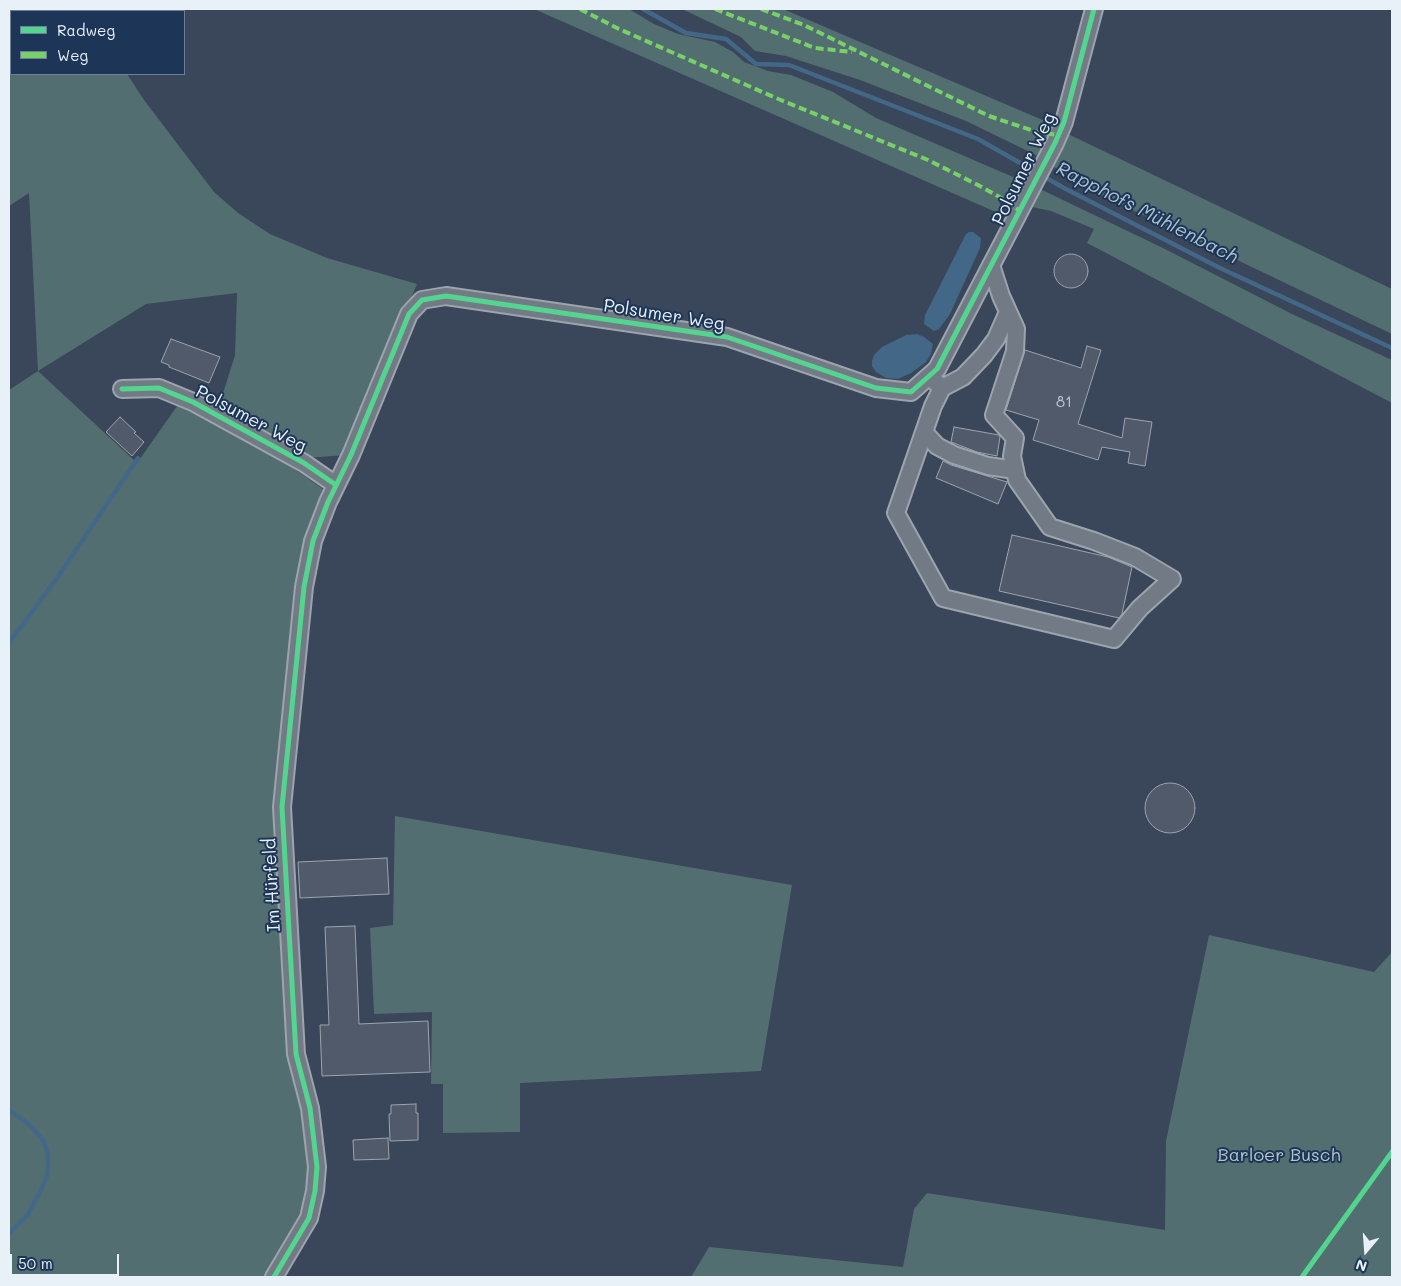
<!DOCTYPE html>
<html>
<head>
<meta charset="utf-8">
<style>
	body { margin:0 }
	#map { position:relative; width:1401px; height:1286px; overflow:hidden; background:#3a465a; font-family:Mali,sans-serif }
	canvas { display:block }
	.frame { position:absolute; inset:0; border:10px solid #e8f1f8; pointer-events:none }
	.legend { position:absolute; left:10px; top:10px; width:175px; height:65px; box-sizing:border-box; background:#1d3557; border:1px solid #6e8097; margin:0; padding:6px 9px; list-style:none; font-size:15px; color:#e8f1f8 }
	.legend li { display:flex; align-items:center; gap:10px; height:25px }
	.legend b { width:25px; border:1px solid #6e8097 }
	.north { position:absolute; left:1341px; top:1226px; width:50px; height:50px; -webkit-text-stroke:4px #1d3557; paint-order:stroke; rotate:198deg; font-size:14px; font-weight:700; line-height:20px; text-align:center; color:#e8f1f8 }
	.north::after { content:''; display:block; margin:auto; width:18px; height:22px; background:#e8f1f8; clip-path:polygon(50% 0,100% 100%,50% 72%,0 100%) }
	.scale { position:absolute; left:10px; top:1254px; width:109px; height:22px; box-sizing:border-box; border:2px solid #e8f1f8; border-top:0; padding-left:6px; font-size:15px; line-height:18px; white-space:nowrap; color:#e8f1f8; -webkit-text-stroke:4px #1d3557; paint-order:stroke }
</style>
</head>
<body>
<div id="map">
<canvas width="1401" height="1286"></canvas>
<div class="frame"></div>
<ul class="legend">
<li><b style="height:6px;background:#53d58f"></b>Radweg</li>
<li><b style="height:6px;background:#78d068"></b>Weg</li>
</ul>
<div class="north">N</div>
<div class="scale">50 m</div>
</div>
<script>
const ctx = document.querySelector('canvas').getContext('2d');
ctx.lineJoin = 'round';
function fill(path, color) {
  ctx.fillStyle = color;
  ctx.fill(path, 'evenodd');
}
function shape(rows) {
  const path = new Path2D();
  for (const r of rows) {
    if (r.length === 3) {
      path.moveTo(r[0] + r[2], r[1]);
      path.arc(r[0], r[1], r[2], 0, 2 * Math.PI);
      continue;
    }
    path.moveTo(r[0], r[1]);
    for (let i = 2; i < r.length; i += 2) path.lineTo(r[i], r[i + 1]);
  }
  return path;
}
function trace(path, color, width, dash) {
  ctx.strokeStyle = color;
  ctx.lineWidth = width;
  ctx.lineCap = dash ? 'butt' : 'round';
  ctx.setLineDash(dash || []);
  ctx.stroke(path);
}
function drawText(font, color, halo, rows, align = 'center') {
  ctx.font = font + ' Mali,sans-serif';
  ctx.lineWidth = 4;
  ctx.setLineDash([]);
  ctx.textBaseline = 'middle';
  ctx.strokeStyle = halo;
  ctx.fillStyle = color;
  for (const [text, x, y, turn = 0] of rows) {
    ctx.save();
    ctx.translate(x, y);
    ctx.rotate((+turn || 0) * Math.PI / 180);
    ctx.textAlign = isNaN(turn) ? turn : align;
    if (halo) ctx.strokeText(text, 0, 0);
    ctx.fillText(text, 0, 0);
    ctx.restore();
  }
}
const green = shape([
	[9,9,100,9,101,11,11,11,11,74,127,74,144,100,214,192,238,213,270,234,327,258,417,284,346,455,307,458,275,455,327,492,279,778,310,1134,309,1206,271,1277,9,1277,9,390,38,371,29,193,9,206],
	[237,293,235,355,215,419,180,402,137,463,38,371,146,304],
	[534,9,629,9,654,24,678,34,715,42,733,52,744,62,768,71,791,75,833,92,876,118,1027,183,1017,203,1006,194,999,202,1007,217],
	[682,9,783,9,1052,124,1048,142,1040,157,966,121,860,80,786,56,755,51,741,37],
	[1068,134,1392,289,1392,334,1078,184,1051,165],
	[1038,188,1163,248,1292,314,1392,360,1392,403,1087,243,1094,229,1051,211,1028,206],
	[395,816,792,885,761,1071,520,1083,520,1132,443,1133,443,1084,431,1084,432,1012,374,1014,370,928,393,925],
	[1209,935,1374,972,1392,952,1392,1277,691,1277,709,1247,903,1267,914,1209,927,1193,1165,1230,1166,1141]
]);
const water = shape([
	[969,232,973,232,981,238,980,248,950,314,939,329,934,331,924,324,925,315,966,234],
	[917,334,924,337,933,344,931,354,926,362,911,373,898,379,886,378,876,372,872,366,872,361,874,355,882,347,906,335]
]);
const stream = shape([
	[643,9,686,33,726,39,756,64,789,65,978,139,1064,188,1220,268,1392,348],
	[9,643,57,578,138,458],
	[9,1110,31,1126,43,1140,48,1154,48,1173,40,1192,28,1214,9,1234]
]);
const building = shape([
	[1071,271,17],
	[171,339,220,357,209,383,169,367,169,365,161,362,171,339],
	[1087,346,1101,350,1078,424,1122,438,1125,418,1152,422,1145,466,1128,463,1130,452,1102,447,1098,460,1033,440,1039,420,1006,410,1025,350,1081,368,1087,346],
	[120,417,136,432,134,433,144,442,132,456,106,432,120,417],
	[954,427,999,435,1000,437,997,456,977,452,951,442,954,427],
	[943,461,951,465,1007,482,998,504,936,478,943,461],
	[1012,535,1108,557,1132,567,1122,614,1119,618,999,591,1012,535],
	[1170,808,25],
	[387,858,389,894,300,898,298,862,387,858],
	[355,926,359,1024,428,1021,430,1072,322,1076,320,1025,329,1025,325,927,355,926],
	[416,1104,416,1113,418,1113,418,1140,390,1141,389,1114,391,1114,391,1105,416,1104],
	[388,1138,389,1159,354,1160,353,1140,388,1138]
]);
const minor = shape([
	[929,376,942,388,933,406,896,513,943,598,1114,639,1140,608,1172,579,1135,557,1094,541,1050,527,1017,480,1012,456,1015,438,994,415,1015,351,1016,329,1001,296,991,265],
	[942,388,963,377,984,355,996,339,1008,312],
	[122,389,159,388,193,402,304,463,336,485],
	[924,432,937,446,954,455,988,466,1015,470],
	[274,1277,309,1218,315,1191,317,1167,310,1108,296,1054,282,807,304,587,313,541,328,502,351,455,409,314,422,300,446,296,727,337,876,388,911,392,937,369,1055,143,1064,122,1094,9]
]);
const quiet = shape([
	[580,9,619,29,776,98,928,160,978,185,1003,199,1020,211],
	[715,9,815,48,852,52],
	[761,9,804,25,989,116,1037,132,1058,135]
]);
const cycleway = shape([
	[122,389,159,388,193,402,304,463,336,485],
	[274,1277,309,1218,315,1191,317,1167,310,1108,296,1054,282,807,304,587,313,541,328,502,351,455,409,314,422,300,446,296,727,337,876,388,911,392,937,369,1055,143,1064,122,1094,9],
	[1302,1277,1392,1152]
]);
const numberNames = [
	["81",1064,402]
];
const streetNames = [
	["Polsumer Weg",1024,169,-64],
	["Polsumer Weg",664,315,9],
	["Polsumer Weg",251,419,28],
	["Im Hürfeld",272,885,-93]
];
const parkNames = [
	["Barloer Busch",1279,1155]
];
const waterNames = [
	["Rapphofs Mühlenbach",1147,213,27]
];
fill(green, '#526e70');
fill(water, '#436787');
trace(stream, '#436787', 4.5);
fill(building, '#515a6b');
trace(building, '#9ca4ae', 1);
trace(minor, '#9ca4ae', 20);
trace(minor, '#727a85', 16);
trace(quiet, '#78d068', 4, [8, 4]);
trace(cycleway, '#53d58f', 5);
drawText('15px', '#c2cbd5', null, numberNames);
drawText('18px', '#e8f1f8', '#1d3557', streetNames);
drawText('18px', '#b5c5c9', '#1d3557', parkNames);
drawText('italic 19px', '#afc2d2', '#1d3557', waterNames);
</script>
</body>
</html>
